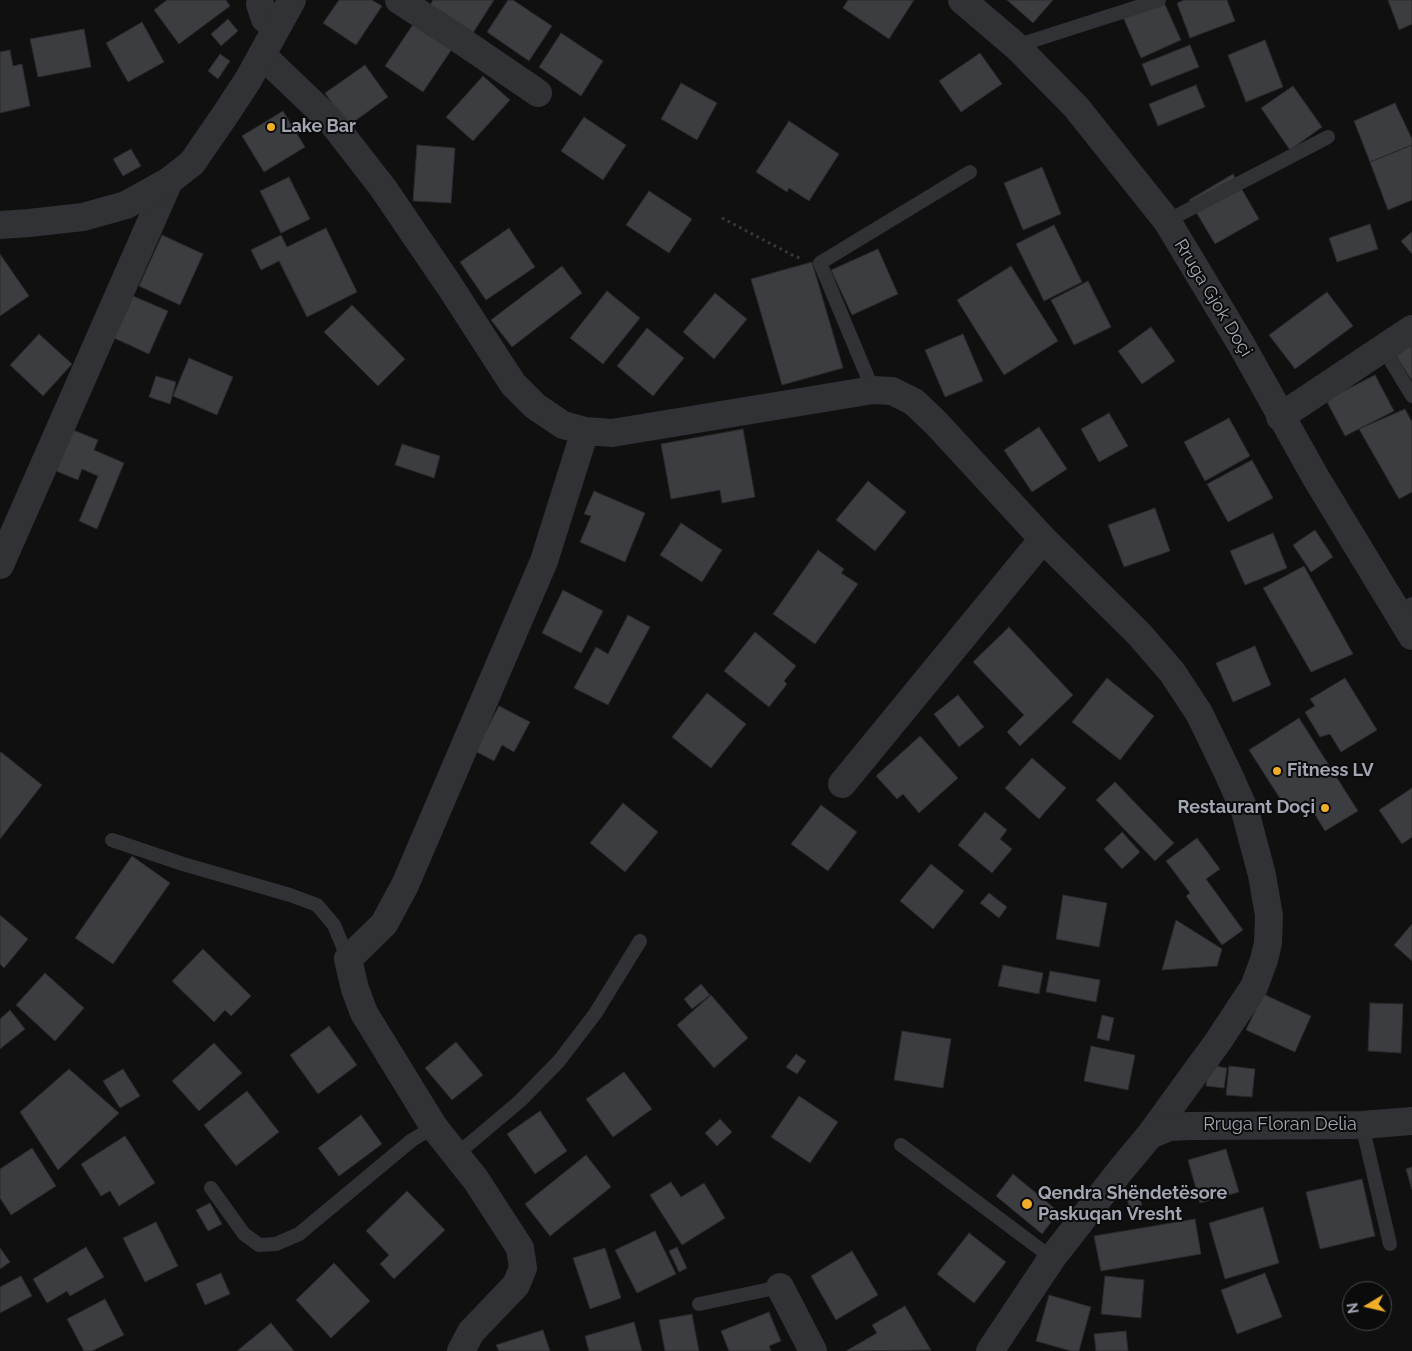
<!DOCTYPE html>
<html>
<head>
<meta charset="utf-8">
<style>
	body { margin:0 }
	#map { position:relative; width:1412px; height:1351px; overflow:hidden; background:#101011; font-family:Raleway,sans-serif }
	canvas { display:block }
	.north { position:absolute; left:1342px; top:1281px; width:50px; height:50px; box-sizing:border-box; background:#0b0b0c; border:1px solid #47494e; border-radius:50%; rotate:261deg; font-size:14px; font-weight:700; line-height:20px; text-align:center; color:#a1a6b2 }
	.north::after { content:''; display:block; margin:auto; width:18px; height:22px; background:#efad2a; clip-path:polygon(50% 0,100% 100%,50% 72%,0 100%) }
</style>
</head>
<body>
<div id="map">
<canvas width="1412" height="1351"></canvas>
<div class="north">N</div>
</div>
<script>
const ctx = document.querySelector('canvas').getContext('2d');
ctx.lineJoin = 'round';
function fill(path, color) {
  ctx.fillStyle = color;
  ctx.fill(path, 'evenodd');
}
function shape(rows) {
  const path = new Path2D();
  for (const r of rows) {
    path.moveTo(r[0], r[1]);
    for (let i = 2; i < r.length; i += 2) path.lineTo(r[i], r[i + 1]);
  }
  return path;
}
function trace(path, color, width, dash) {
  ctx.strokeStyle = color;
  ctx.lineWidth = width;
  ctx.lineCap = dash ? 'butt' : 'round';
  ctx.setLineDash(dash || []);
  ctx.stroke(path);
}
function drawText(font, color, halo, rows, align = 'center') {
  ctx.font = font + ' Raleway,sans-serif';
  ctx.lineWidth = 4;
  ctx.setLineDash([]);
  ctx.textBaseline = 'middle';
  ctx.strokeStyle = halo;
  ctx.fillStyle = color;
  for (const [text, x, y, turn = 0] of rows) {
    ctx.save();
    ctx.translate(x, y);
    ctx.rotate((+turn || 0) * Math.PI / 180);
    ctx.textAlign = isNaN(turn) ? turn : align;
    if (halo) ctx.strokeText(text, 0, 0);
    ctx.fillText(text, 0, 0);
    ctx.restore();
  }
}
const building = shape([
	[167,0,226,0,230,6,179,44,154,10,167,0],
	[339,0,372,0,382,6,356,45,323,23,339,0],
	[433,0,494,0,473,33,430,5,433,0],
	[508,0,513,0,552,26,529,61,487,32,508,0],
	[848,0,914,0,889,39,843,8,848,0],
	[1007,0,1053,0,1033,23,1007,0],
	[1163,0,1181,40,1141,58,1123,17,1163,0],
	[1184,0,1227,0,1235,21,1190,38,1177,3,1184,0],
	[1388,0,1412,0,1412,24,1399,30,1388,0],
	[228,19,238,31,221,46,211,34,228,19],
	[142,22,164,62,128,82,106,43,142,22],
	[414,23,452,49,423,92,385,66,414,23],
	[84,29,91,67,38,77,30,39,84,29],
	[561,33,603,61,581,96,539,67,561,33],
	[1265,40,1283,87,1246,102,1228,55,1265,40],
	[1190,45,1199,67,1151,86,1142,64,1190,45],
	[10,50,13,66,22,64,30,106,0,113,0,52,10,50],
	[980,53,1002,84,961,112,939,81,980,53],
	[220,54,230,61,218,79,208,71,220,54],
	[365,65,388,97,348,126,325,93,365,65],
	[483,76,510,100,473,141,446,117,483,76],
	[681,83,717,103,697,140,661,119,681,83],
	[1196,85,1205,107,1158,126,1149,104,1196,85],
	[1293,86,1322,127,1290,150,1261,108,1293,86],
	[1395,103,1412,139,1412,145,1370,162,1354,121,1395,103],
	[283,111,305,147,264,172,242,136,283,111],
	[584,117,626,145,603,180,561,151,584,117],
	[789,121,839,154,809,201,789,188,787,192,756,172,789,121],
	[417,145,455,148,451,203,413,201,417,145],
	[1412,145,1412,200,1388,210,1370,162,1412,145],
	[131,149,141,166,123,176,113,159,131,149],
	[1042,167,1061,214,1023,230,1004,183,1042,167],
	[1233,174,1259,219,1215,244,1189,200,1233,174],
	[289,177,310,219,281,233,260,191,289,177],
	[649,191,692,219,669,253,626,225,649,191],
	[1370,224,1378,249,1337,262,1329,238,1370,224],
	[1054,225,1082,282,1044,301,1016,244,1054,225],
	[326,228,357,292,307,317,279,261,261,270,251,250,281,235,287,247,326,228],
	[509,228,535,267,486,300,460,262,509,228],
	[1412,232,1412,254,1401,241,1412,232],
	[162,235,203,254,180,305,139,286,162,235],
	[878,249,898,294,852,315,831,270,878,249],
	[0,254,29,296,0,316,0,254],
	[812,262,843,368,782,385,751,279,812,262],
	[562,266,582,293,512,347,491,320,562,266],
	[1011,266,1058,341,1004,375,957,300,1011,266],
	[1088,281,1111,327,1074,345,1051,300,1088,281],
	[607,291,640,318,603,364,570,338,607,291],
	[1327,292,1353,326,1295,369,1269,335,1327,292],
	[715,293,747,319,714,359,683,332,715,293],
	[133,296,168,311,149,354,114,338,133,296],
	[352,305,405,359,378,386,324,332,352,305],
	[1151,327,1175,361,1142,384,1118,351,1151,327],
	[647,328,684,358,653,396,617,366,647,328],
	[39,334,72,364,43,396,10,365,39,334],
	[963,334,983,381,945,397,925,350,963,334],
	[1412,345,1412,381,1396,356,1412,345],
	[189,358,233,377,217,415,173,396,189,358],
	[1375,375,1394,411,1345,436,1326,400,1375,375],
	[156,376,176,382,170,404,149,397,156,376],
	[1405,409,1412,422,1412,492,1399,499,1359,429,1405,409],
	[1109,413,1128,446,1099,462,1081,429,1109,413],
	[1229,418,1250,456,1205,481,1184,442,1229,418],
	[1039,427,1067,469,1032,492,1004,450,1039,427],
	[68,428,98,440,94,450,124,463,97,529,79,521,98,476,82,469,78,480,51,469,68,428],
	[743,429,755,497,722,503,720,490,671,499,661,444,743,429],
	[402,444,440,456,434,478,395,465,402,444],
	[1252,460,1273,498,1228,522,1207,484,1252,460],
	[868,481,906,512,875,551,836,520,868,481],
	[594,491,645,513,625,562,580,542,591,516,584,514,594,491],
	[1155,508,1170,551,1124,567,1108,525,1155,508],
	[681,523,722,550,702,582,660,555,681,523],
	[1315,530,1333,557,1311,572,1293,545,1315,530],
	[1273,533,1287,568,1245,585,1230,551,1273,533],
	[818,550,844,569,841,573,858,584,815,644,773,614,818,550],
	[1304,566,1353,654,1311,672,1263,588,1304,566],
	[563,590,603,611,581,653,542,633,563,590],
	[628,615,650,627,608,705,574,688,596,647,608,654,628,615],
	[1009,627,1073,695,1020,746,1007,732,1024,715,973,662,1009,627],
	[755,632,796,666,784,681,787,684,769,707,724,671,755,632],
	[1255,646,1271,685,1233,702,1216,663,1255,646],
	[1107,678,1154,716,1120,760,1072,722,1107,678],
	[1345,678,1377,730,1341,752,1330,734,1320,737,1305,712,1315,706,1310,699,1345,678],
	[707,693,746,724,711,768,672,737,707,693],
	[958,695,984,727,959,747,934,714,958,695],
	[499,706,530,722,514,752,502,745,494,761,475,751,499,706],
	[1299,718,1358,811,1325,831,1306,800,1288,811,1249,750,1299,718],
	[920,736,958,778,919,813,903,794,897,799,876,776,920,736],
	[1,752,42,785,0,839,0,753,1,752],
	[1032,758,1066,788,1039,819,1005,788,1032,758],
	[1115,782,1174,843,1155,861,1096,800,1115,782],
	[1412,788,1412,837,1402,844,1379,810,1412,788],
	[623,803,658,832,625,872,590,843,623,803],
	[821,805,857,832,828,871,791,844,821,805],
	[985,812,1007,830,1000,839,1012,849,992,873,958,845,985,812],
	[1122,832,1140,852,1122,869,1104,849,1122,832],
	[1197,838,1220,869,1206,879,1243,930,1222,945,1186,896,1190,893,1166,861,1197,838],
	[132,856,170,883,113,964,75,938,132,856],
	[931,864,964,891,933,929,900,901,931,864],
	[989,893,1007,907,999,918,980,903,989,893],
	[1063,895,1107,903,1099,947,1056,939,1063,895],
	[0,915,28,939,4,968,0,964,0,915],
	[1176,920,1222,949,1217,966,1162,970,1176,920],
	[1412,924,1412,961,1394,945,1412,924],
	[203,949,251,996,231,1016,225,1010,214,1022,172,981,203,949],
	[1003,965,1043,973,1039,994,998,986,1003,965],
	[1050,971,1100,980,1096,1002,1046,992,1050,971],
	[45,973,84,1008,55,1041,16,1005,45,973],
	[701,984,710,995,692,1009,684,999,701,984],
	[1263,994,1311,1016,1295,1052,1246,1030,1263,994],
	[711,995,748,1038,714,1068,677,1025,711,995],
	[1370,1003,1403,1004,1401,1053,1368,1051,1370,1003],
	[10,1010,25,1029,0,1049,0,1019,10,1010],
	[1102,1015,1114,1018,1109,1041,1097,1038,1102,1015],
	[329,1026,357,1065,318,1094,290,1055,329,1026],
	[902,1031,951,1039,943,1088,894,1080,902,1031],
	[456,1042,483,1075,452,1100,425,1068,456,1042],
	[214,1043,242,1073,199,1111,172,1081,214,1043],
	[1091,1046,1135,1055,1128,1090,1084,1081,1091,1046],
	[796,1054,806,1061,797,1074,786,1067,796,1054],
	[1209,1065,1227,1068,1224,1088,1206,1086,1209,1065],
	[1229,1066,1255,1069,1252,1097,1226,1095,1229,1066],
	[69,1069,119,1113,58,1170,20,1112,69,1069],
	[123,1069,140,1096,120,1108,103,1081,123,1069],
	[624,1072,652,1109,613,1137,586,1099,624,1072],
	[247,1091,279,1132,236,1166,204,1125,247,1091],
	[799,1096,838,1122,810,1163,771,1137,799,1096],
	[540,1111,567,1151,535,1174,507,1134,540,1111],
	[361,1115,382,1144,339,1176,318,1148,361,1115],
	[720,1119,732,1132,717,1146,705,1133,720,1119],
	[125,1136,155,1183,119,1206,110,1191,101,1196,81,1164,125,1136],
	[32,1148,56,1186,11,1215,0,1198,0,1169,32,1148],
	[1226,1149,1239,1192,1200,1203,1188,1160,1226,1149],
	[586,1155,611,1187,550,1236,525,1204,586,1155],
	[1412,1167,1412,1190,1406,1169,1412,1167],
	[1013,1174,1059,1212,1042,1234,996,1196,1013,1174],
	[1362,1179,1375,1236,1320,1249,1306,1192,1362,1179],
	[671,1182,681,1197,704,1183,725,1218,682,1245,650,1195,671,1182],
	[407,1191,445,1230,394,1279,380,1264,389,1255,366,1231,407,1191],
	[1138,1192,1142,1205,1130,1209,1126,1196,1138,1192],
	[210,1203,222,1224,208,1231,196,1210,210,1203],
	[1263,1207,1279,1263,1225,1279,1209,1223,1263,1207],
	[1195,1219,1201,1254,1101,1271,1094,1236,1195,1219],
	[156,1222,178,1266,145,1282,123,1238,156,1222],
	[655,1231,676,1274,637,1293,615,1250,655,1231],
	[969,1233,1006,1262,974,1303,937,1274,969,1233],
	[86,1247,104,1277,70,1296,67,1291,47,1303,33,1279,86,1247],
	[677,1247,687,1268,679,1272,669,1251,677,1247],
	[0,1248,10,1262,0,1269,0,1248],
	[605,1248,621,1298,590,1309,573,1258,605,1248],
	[852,1251,878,1295,836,1320,811,1276,852,1251],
	[334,1263,370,1301,331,1338,296,1300,334,1263],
	[221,1273,230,1294,205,1305,196,1284,221,1273],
	[1265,1273,1282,1317,1237,1334,1221,1290,1265,1273],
	[21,1276,32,1296,0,1313,0,1287,21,1276],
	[1105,1276,1144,1280,1141,1318,1101,1314,1105,1276],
	[1049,1295,1091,1307,1079,1351,1071,1351,1036,1341,1049,1295],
	[105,1299,124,1335,92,1351,84,1351,67,1319,105,1299],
	[905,1306,931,1350,846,1351,877,1333,872,1325,905,1306],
	[769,1312,781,1341,769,1346,771,1351,729,1351,721,1331,769,1312],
	[692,1314,699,1351,665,1351,659,1320,692,1314],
	[634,1322,642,1351,589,1351,585,1336,634,1322],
	[271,1323,294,1351,237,1351,271,1323],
	[543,1330,550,1351,499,1351,496,1345,543,1330],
	[1126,1331,1128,1351,1096,1351,1094,1334,1126,1331]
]);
const path = shape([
	[722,218,794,256,800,258]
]);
const service = shape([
	[1016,46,1159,0],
	[1167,221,1328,137],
	[1383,348,1412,396],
	[873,390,820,263,970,172],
	[1399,612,1412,604],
	[112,840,183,864,290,895,317,905,334,925,348,959],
	[1362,1125,1390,1244],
	[901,1145,1052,1258],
	[456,1155,520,1101,559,1061,595,1014,640,941],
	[211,1188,244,1234,259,1245,276,1244,299,1234,412,1140,434,1127],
	[699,1304,780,1287]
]);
const minor = shape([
	[399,0,453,35,538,93],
	[962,0,1016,46,1076,107,1167,221,1241,344,1316,478,1412,636],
	[260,4,265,19,276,28],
	[262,55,331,121,383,188,449,285,513,384,535,406,563,425,585,431,612,433,873,390,892,391,914,402,936,423,1043,539,1139,634,1172,672,1199,713,1228,773,1245,811,1262,875,1269,916,1268,943,1264,960,1254,987,1217,1043,1150,1135],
	[1280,417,1412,329],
	[0,565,169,181],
	[842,784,1043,539],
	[780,1287,813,1351],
	[461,1351,471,1332,516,1285,523,1268,520,1248,476,1180,434,1127,364,1013,355,989,348,959,384,924,405,885,544,561,585,431]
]);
const tertiary = shape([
	[0,225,29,223,83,217,126,205,169,181,192,163,225,115,248,80,292,0],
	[990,1351,1052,1258,1120,1171,1150,1135,1169,1127,1190,1126,1362,1125,1412,1121]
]);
const markers = [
	[271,127,5,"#efad2a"],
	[1277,771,5,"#efad2a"],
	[1325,808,5,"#efad2a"],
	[1027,1204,6,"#efad2a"]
];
const poiNames = [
	["Lake Bar",281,127],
	["Fitness LV",1287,771],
	["Restaurant Doçi",1315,808,"right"],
	["Qendra Shëndetësore",1038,1194],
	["Paskuqan Vresht",1038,1215]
];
const streetNames = [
	["Rruga Gjok Doçi",1213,298,59],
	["Rruga Floran Delia",1280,1125]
];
fill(building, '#3c3d41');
trace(building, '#2a2a2d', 1);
trace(path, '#37393d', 3, [2.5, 4]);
trace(service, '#313236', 14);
trace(minor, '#313236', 28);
trace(tertiary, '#313236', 28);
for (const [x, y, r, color] of markers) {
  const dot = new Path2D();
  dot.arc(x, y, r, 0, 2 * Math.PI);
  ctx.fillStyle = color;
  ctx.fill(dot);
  trace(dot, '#0b0b0c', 2);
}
drawText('bold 18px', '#a1a6b2', '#0b0b0c', poiNames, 'left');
drawText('18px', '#a1a6b2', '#0b0b0c', streetNames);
</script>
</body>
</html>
